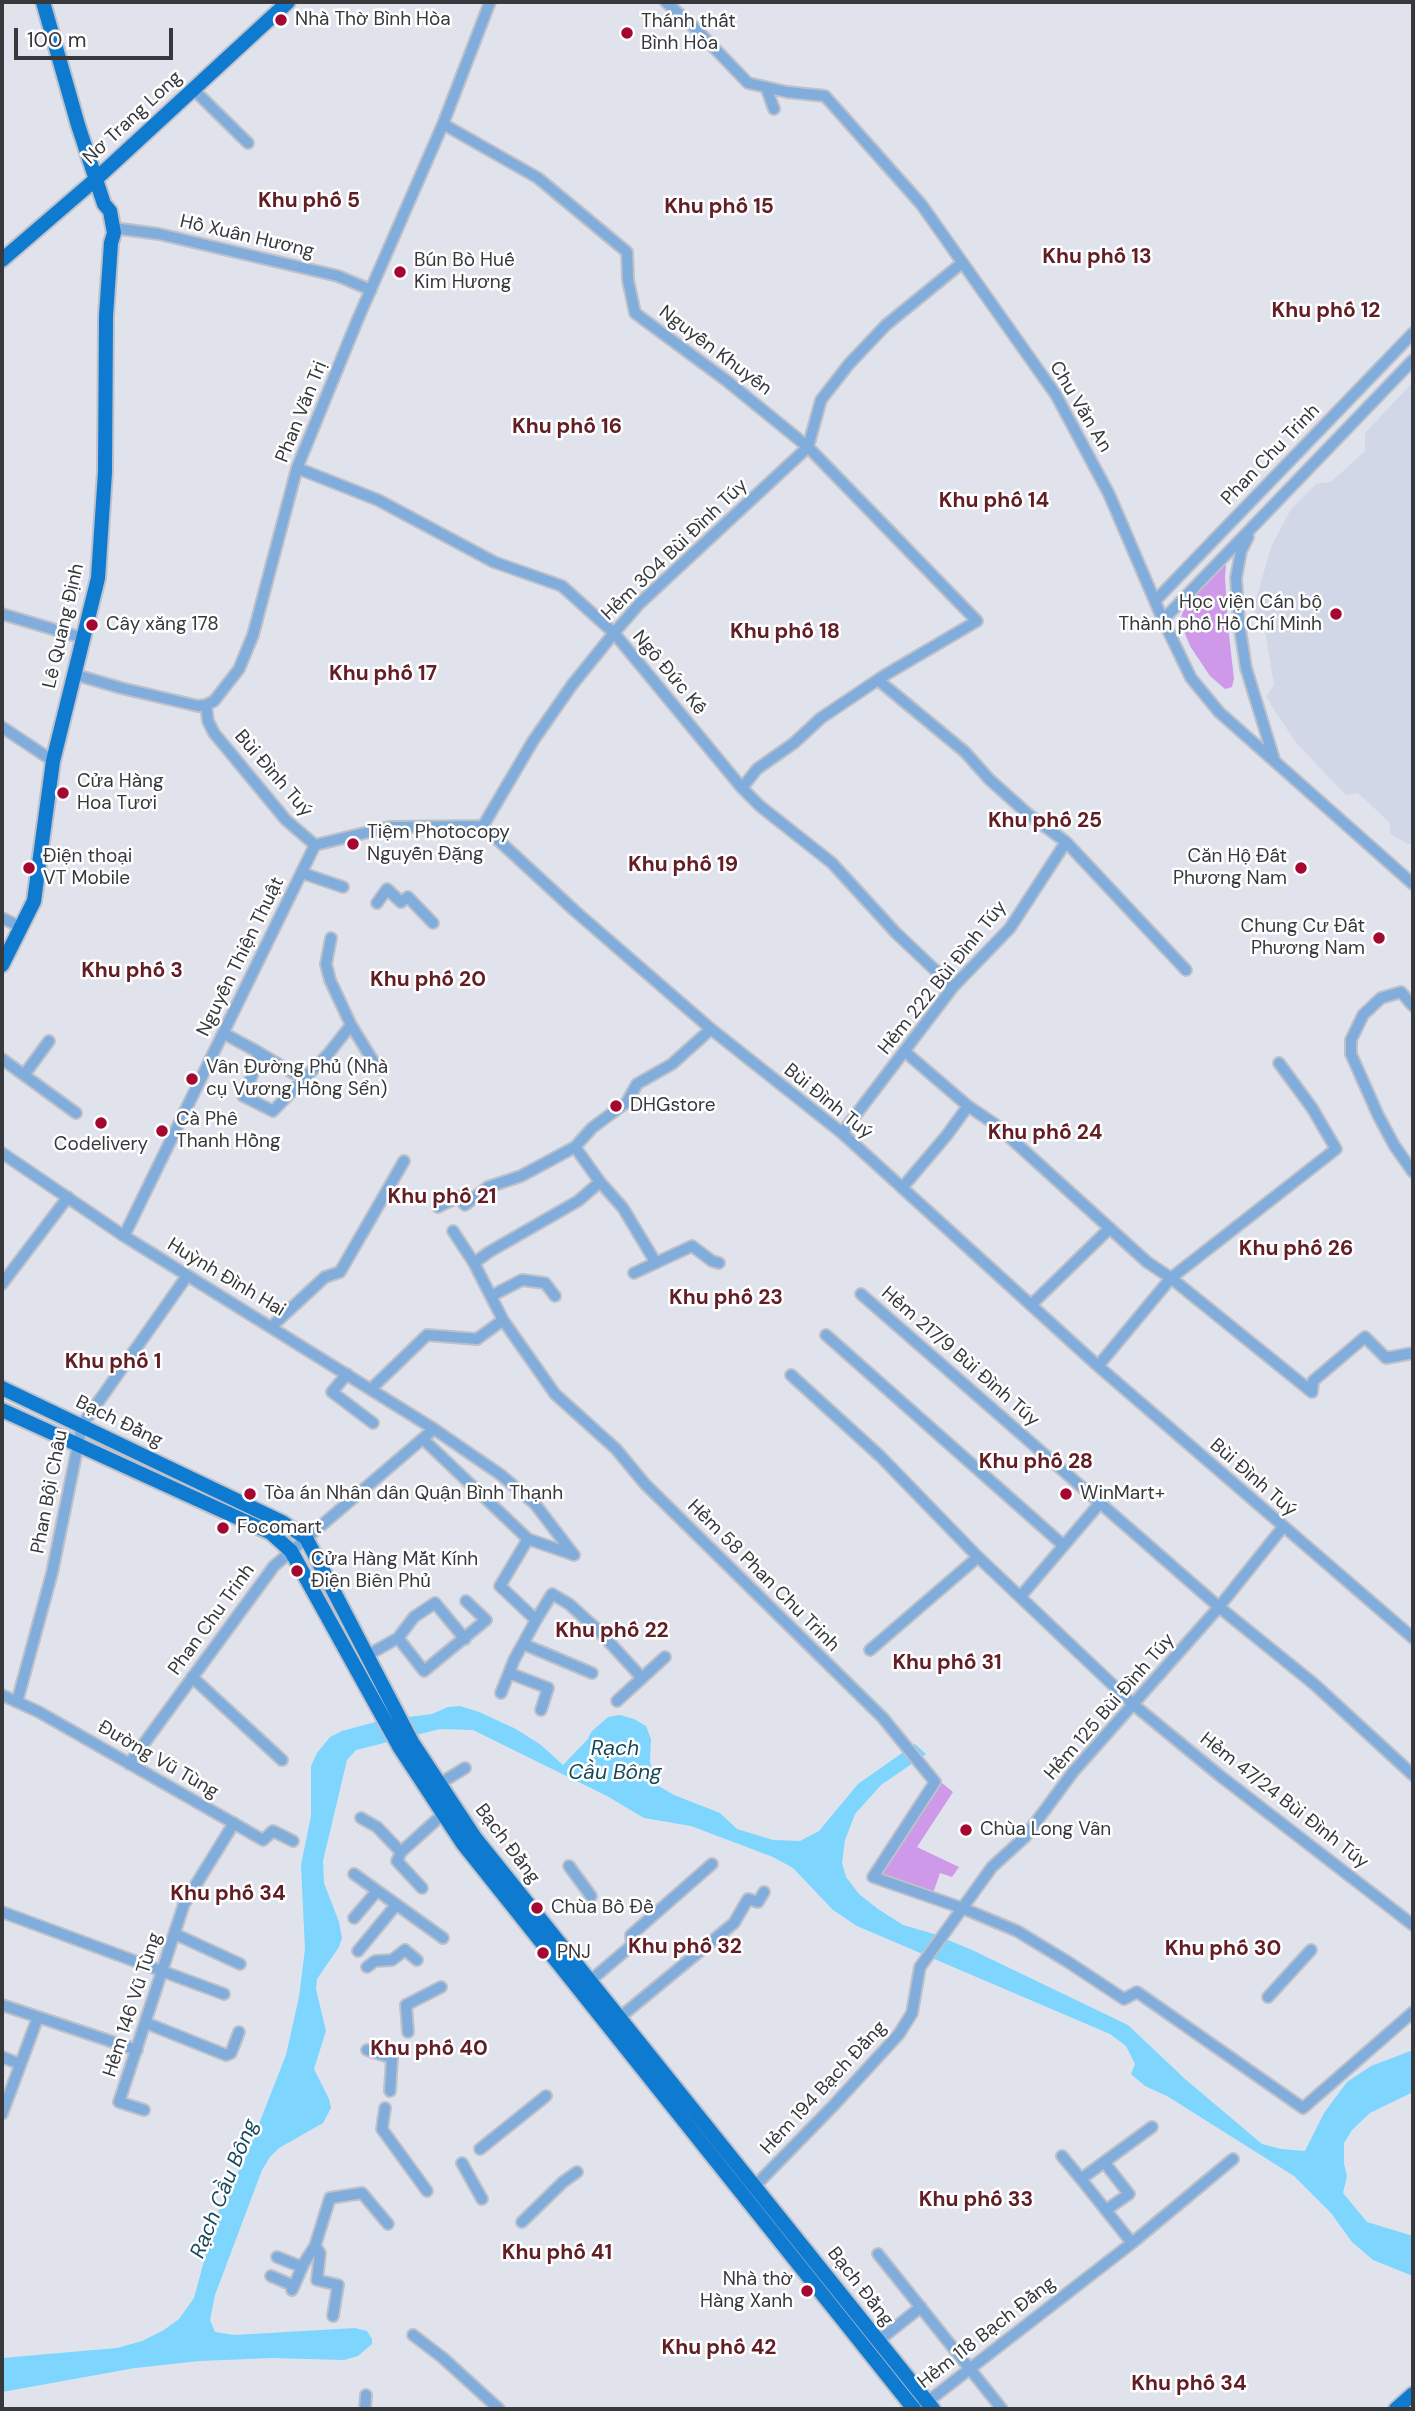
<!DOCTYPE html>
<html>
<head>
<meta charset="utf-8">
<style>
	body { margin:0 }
	#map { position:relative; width:1415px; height:2411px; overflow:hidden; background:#e0e3ec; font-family:"DM Sans",sans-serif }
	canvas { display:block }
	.frame { position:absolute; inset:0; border:4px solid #37383c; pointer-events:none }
	.scale { position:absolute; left:14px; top:28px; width:159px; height:32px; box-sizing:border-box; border:4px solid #37383c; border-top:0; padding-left:9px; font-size:21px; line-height:24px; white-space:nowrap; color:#37383c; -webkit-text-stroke:5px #fff; paint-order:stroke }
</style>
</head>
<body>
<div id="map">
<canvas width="1415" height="2411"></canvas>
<div class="frame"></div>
<div class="scale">100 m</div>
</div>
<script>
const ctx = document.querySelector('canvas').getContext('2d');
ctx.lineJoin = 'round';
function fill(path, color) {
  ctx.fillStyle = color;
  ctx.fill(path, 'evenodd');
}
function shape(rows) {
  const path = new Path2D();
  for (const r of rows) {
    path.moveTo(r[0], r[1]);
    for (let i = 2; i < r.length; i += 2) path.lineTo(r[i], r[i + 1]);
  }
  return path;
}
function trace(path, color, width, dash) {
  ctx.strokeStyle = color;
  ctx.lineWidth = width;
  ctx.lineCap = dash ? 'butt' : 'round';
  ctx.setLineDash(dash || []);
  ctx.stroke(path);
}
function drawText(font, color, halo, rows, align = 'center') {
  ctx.font = font + ' "DM Sans",sans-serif';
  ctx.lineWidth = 5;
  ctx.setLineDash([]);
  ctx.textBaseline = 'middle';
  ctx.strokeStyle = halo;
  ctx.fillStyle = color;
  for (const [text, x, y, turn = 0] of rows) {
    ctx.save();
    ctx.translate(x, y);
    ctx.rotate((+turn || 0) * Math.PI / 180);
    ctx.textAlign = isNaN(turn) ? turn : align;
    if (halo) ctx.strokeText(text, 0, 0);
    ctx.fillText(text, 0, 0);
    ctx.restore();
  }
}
const built = shape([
	[1413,382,1413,844,1408,844,1390,834,1390,823,1358,793,1346,795,1298,745,1276,713,1266,696,1274,685,1263,619,1253,610,1271,547,1291,509,1316,484,1331,482,1365,451,1365,433]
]);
const green = shape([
	[1226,564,1225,577,1228,626,1234,679,1232,687,1225,689,1210,676,1190,646,1181,624,1182,614,1187,604],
	[942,1783,953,1792,917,1847,959,1867,952,1877,940,1873,933,1893,879,1873]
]);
const water = shape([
	[460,1706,479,1712,516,1729,541,1745,563,1765,588,1739,591,1732,608,1717,620,1715,634,1719,646,1726,651,1739,650,1761,655,1784,674,1795,720,1813,737,1829,773,1840,800,1841,819,1831,858,1784,915,1744,926,1754,881,1785,855,1814,845,1840,842,1863,846,1877,859,1894,878,1909,903,1925,934,1934,972,1950,1128,2025,1185,2079,1262,2144,1281,2149,1305,2151,1324,2113,1347,2082,1371,2066,1413,2050,1413,2092,1370,2113,1352,2130,1344,2143,1344,2164,1347,2176,1343,2193,1367,2222,1413,2236,1413,2276,1373,2260,1352,2242,1331,2213,1294,2176,1167,2096,1145,2086,1131,2074,1135,2064,1126,2046,1110,2034,857,1926,833,1910,793,1868,773,1857,691,1826,644,1818,607,1796,473,1730,440,1729,356,1750,347,1760,323,1861,324,1883,339,1922,342,1938,339,1947,317,1979,316,1989,326,2031,314,2069,329,2099,331,2108,323,2123,279,2148,270,2157,262,2170,215,2295,210,2320,215,2332,234,2335,355,2328,367,2331,372,2339,372,2344,358,2356,344,2360,272,2358,200,2361,135,2368,2,2392,2,2358,117,2348,142,2341,164,2330,179,2319,194,2298,213,2228,221,2204,246,2157,286,2055,299,1997,305,1949,301,1865,311,1816,311,1766,317,1753,330,1737,342,1731,379,1721,432,1714,448,1707]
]);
const minor = shape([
	[666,2,697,30,748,83,787,92,825,96,921,204,1056,395,1109,494,1163,620,1191,678,1219,712,1413,884],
	[766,87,774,109],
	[193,89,248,143],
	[443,124,538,178,627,252,628,280,635,313,727,381,808,447,977,621,885,675,821,718,794,743,757,769,742,788],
	[113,228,159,234,338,276,371,290],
	[297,468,378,500,494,562,562,586,614,633,742,788,760,806,832,863,896,933,953,987],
	[1248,537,1241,551,1236,578,1239,623,1246,668,1274,759],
	[1155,601,1413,333],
	[2,614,83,638],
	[1163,620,1413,360],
	[73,674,121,688,198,706,206,705,214,701,239,669,253,635,297,468,357,321,443,124,490,2],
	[878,680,965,752,989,779,1028,814,1066,842,1186,970],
	[206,705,208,721,214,733,286,820,315,845],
	[2,727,53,761],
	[483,826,533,741,572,685,614,633,640,603,808,447,821,400,849,364,886,325,962,263],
	[315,845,389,827,483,826,575,911,711,1029,842,1133,1098,1366,1413,1638],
	[302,873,343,887],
	[377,903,387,889,401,902,408,897,433,923],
	[2,918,21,927],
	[331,938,326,964,330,980,351,1025,378,1069],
	[1413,1006,1401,992,1381,998,1363,1015,1351,1040,1351,1054,1378,1115,1394,1145,1413,1172],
	[223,1033,258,1052,257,1064,243,1096,273,1111,329,1053,351,1025],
	[904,1051,968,1106,996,1125,1147,1262,1171,1278,1312,1392],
	[258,1052,293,1073],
	[2,1059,76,1113],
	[24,1075,49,1041],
	[842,1133,953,987,1010,928,1066,842],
	[575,1147,600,1182,623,1208,656,1263],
	[2,1153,124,1236,434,1429,501,1475,535,1504,574,1555],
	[902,1188,947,1135,968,1106],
	[438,1207,458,1197,465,1205,488,1187,521,1176,575,1147,592,1128,627,1102,637,1084,672,1064,711,1029],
	[453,1231,474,1263],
	[124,1236,315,845],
	[634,1273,692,1246,712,1261,719,1263],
	[2,1284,68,1197],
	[861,1294,1100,1503],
	[491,1296,522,1280,545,1283,555,1296],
	[1031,1305,1110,1228],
	[503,1320,555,1394,616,1449,645,1484,883,1718,935,1782,873,1877,962,1908,1017,1931,1068,1962,1124,1999,1137,1992,1303,2108,1413,2012],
	[272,1326,325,1277,340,1272,404,1161],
	[826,1335,1063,1545],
	[1098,1366,1171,1278,1336,1149,1312,1108,1279,1063],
	[347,1374,332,1392,373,1423],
	[791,1375,880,1456,978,1557,1134,1705,1219,1775,1413,1925],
	[371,1389,427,1335,477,1339,503,1320,474,1263,489,1252,578,1201,600,1182],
	[1312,1392,1313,1381,1365,1337,1386,1358,1413,1353],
	[423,1439,528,1539,574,1555],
	[528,1539,500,1586,536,1620,552,1594,569,1604,600,1632,642,1678],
	[1020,1597,1100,1503,1219,1607,1314,1684,1413,1775],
	[398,1638,424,1671,486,1620,466,1601],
	[523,1644,592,1673],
	[870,1650,978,1557],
	[366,1656,398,1638,414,1617,435,1603,465,1639],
	[509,1673,548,1688,541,1710],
	[192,1677,282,1760],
	[501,1693,514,1660,536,1620],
	[2,1695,39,1712,263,1840,273,1831,293,1841],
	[617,1701,665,1657],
	[17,1702,52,1573,82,1425,187,1276],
	[129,1764,274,1566,434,1429],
	[439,1784,465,1768],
	[361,1818,377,1827,401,1852,443,1814],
	[401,1852,397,1861,422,1888],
	[569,1866,591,1896],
	[354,1874,443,1938],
	[2,1912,224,1994],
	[354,1918,377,1891],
	[175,1934,240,1964],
	[358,1951,396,1905],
	[367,1967,375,1961,392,1960,405,1950,417,1960],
	[590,1981,632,1945,631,1935,712,1864],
	[1268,1997,1311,1950],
	[2,2005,137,2050],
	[619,2018,734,1923,748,1899,758,1902,764,1892],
	[146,2023,226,2055,231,2053,239,2032],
	[408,2032,406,2005,441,1987],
	[367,2050,392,2058,390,2091],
	[2,2057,20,2064],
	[385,2108,382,2129,427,2191],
	[144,2110,119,2102,184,1904,234,1823],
	[2,2114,38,2017],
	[480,2149,546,2096],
	[1062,2156,1081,2179],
	[1104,2162,1129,2194,1106,2210],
	[462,2163,482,2199],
	[754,2187,834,2105,899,2034,912,2013,920,1967,992,1867,1025,1837,1073,1772,1219,1607,1283,1527],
	[522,2222,563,2182,577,2172],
	[1132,2243,1081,2179,1152,2127],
	[315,2246,320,2253,317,2280,338,2285,333,2316],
	[878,2254,1002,2409],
	[277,2257,302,2267],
	[271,2276,294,2286],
	[292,2290,304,2263,315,2246,330,2198,362,2193,388,2224],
	[413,2335,443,2358,499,2409],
	[878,2341,921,2307],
	[365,2409,366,2395],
	[918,2409,1132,2243,1233,2159]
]);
const major = shape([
	[2,260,96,179,288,2],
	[2,965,34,901,53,761,98,578,105,472,106,316,111,243,114,233,110,211,104,204,78,125,43,2],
	[2,1388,282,1522,306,1538,412,1742,476,1839,933,2409],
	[2,1410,271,1533,291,1551,400,1748,463,1844,914,2409],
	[1396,2409,1413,2394]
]);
const markers = [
	[281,20,7,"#a4072f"],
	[627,33,7,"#a4072f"],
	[400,272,7,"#a4072f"],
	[1336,614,7,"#a4072f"],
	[92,625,7,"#a4072f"],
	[63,793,7,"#a4072f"],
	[353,844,7,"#a4072f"],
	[29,868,7,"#a4072f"],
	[1301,868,7,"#a4072f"],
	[1379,938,7,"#a4072f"],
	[192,1079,7,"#a4072f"],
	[616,1106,7,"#a4072f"],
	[101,1123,7,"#a4072f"],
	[162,1131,7,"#a4072f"],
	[250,1494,7,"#a4072f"],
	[1066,1494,7,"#a4072f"],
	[223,1528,7,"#a4072f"],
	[297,1571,7,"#a4072f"],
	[966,1830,7,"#a4072f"],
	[537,1908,7,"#a4072f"],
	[543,1953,7,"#a4072f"],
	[807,2291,7,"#a4072f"]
];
const poiNames = [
	["Nhà Thờ Bình Hòa",295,20],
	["Thánh thất",641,22],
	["Bình Hòa",641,44],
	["Bún Bò Huế",414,261],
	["Kim Hương",414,283],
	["Học viện Cán bộ",1322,603,"right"],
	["Thành phố Hồ Chí Minh",1322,625,"right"],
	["Cây xăng 178",106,625],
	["Cửa Hàng",77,782],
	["Hoa Tươi",77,804],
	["Tiệm Photocopy",367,833],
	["Nguyễn Đặng",367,855],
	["Điện thoại",43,857],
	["VT Mobile",43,879],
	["Căn Hộ Đất",1287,857,"right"],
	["Phương Nam",1287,879,"right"],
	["Chung Cư Đất",1365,927,"right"],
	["Phương Nam",1365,949,"right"],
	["Vân Đường Phủ (Nhà",206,1068],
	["cụ Vương Hồng Sển)",206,1090],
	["DHGstore",630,1106],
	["Cà Phê",176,1120],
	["Thanh Hồng",176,1142],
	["Codelivery",101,1145,"center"],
	["Tòa án Nhân dân Quận Bình Thạnh",264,1494],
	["WinMart+",1080,1494],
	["Focomart",237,1528],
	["Cửa Hàng Mắt Kính",311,1560],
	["Điện Biên Phủ",311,1582],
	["Chùa Long Vân",980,1830],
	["Chùa Bồ Đề",551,1908],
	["PNJ",557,1953],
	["Nhà thờ",793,2280,"right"],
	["Hàng Xanh",793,2302,"right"]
];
const streetNames = [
	["Nơ Trang Long",133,118,-43],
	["Hồ Xuân Hương",247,237,13],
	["Nguyễn Khuyến",715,351,37],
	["Chu Văn An",1080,407,59],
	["Phan Văn Trị",302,412,-68],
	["Phan Chu Trinh",1271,455,-46],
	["Hẻm 304 Bùi Đình Túy",675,550,-44],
	["Lê Quang Định",64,626,-77],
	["Ngô Đức Kế",669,673,50],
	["Bùi Đình Tuý",273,774,49],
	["Nguyễn Thiện Thuật",241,957,-64],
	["Hẻm 222 Bùi Đình Túy",943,978,-51],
	["Bùi Đình Tuý",828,1102,39],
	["Huỳnh Đình Hai",226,1278,31],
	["Hẻm 217/9 Bùi Đình Túy",960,1357,41],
	["Bạch Đằng",119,1422,26],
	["Bùi Đình Tuý",1253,1478,41],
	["Phan Bội Châu",50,1492,-79],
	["Hẻm 58 Phan Chu Trinh",763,1576,45],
	["Phan Chu Trinh",212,1620,-54],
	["Hẻm 125 Bùi Đình Túy",1110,1707,-49],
	["Đường Vũ Tùng",158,1760,30],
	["Hẻm 47/24 Bùi Đình Túy",1284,1801,38],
	["Bạch Đằng",507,1844,53],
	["Hẻm 146 Vũ Tùng",133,2005,-72],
	["Hẻm 194 Bạch Đằng",824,2088,-47],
	["Bạch Đằng",860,2287,52],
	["Hẻm 118 Bạch Đằng",987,2333,-38]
];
const neighbourhoodNames = [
	["Khu phố 5",309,201],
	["Khu phố 15",719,207],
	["Khu phố 13",1097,257],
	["Khu phố 12",1326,311],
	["Khu phố 16",567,427],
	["Khu phố 14",994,501],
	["Khu phố 18",785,632],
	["Khu phố 17",383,674],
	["Khu phố 25",1045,821],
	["Khu phố 19",683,865],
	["Khu phố 3",132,971],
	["Khu phố 20",428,980],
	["Khu phố 24",1045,1133],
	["Khu phố 21",442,1197],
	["Khu phố 26",1296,1249],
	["Khu phố 23",726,1298],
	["Khu phố 1",113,1362],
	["Khu phố 28",1036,1462],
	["Khu phố 22",612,1631],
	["Khu phố 31",947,1663],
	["Khu phố 34",228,1894],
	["Khu phố 32",685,1947],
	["Khu phố 30",1223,1949],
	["Khu phố 40",429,2049],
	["Khu phố 33",976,2200],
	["Khu phố 41",557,2253],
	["Khu phố 42",719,2348],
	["Khu phố 34",1189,2384]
];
const waterNames = [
	["Rạch",615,1749],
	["Cầu Bông",615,1773],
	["Rạch Cầu Bông",225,2189,-68]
];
fill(built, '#d2d7e7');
fill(green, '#ce99e8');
fill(water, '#7ed5fd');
trace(minor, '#bec1c9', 14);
trace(major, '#bec1c9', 18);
trace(minor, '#80addc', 10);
trace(major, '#0e7bd1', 14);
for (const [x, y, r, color] of markers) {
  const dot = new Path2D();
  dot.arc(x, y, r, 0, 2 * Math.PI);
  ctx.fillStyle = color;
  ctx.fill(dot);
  trace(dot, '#fff', 2.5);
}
drawText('19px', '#37383c', '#fff', poiNames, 'left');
drawText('19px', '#37383c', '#fff', streetNames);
drawText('bold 21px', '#631d25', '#fff', neighbourhoodNames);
drawText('italic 21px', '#17495d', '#fff', waterNames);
</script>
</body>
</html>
